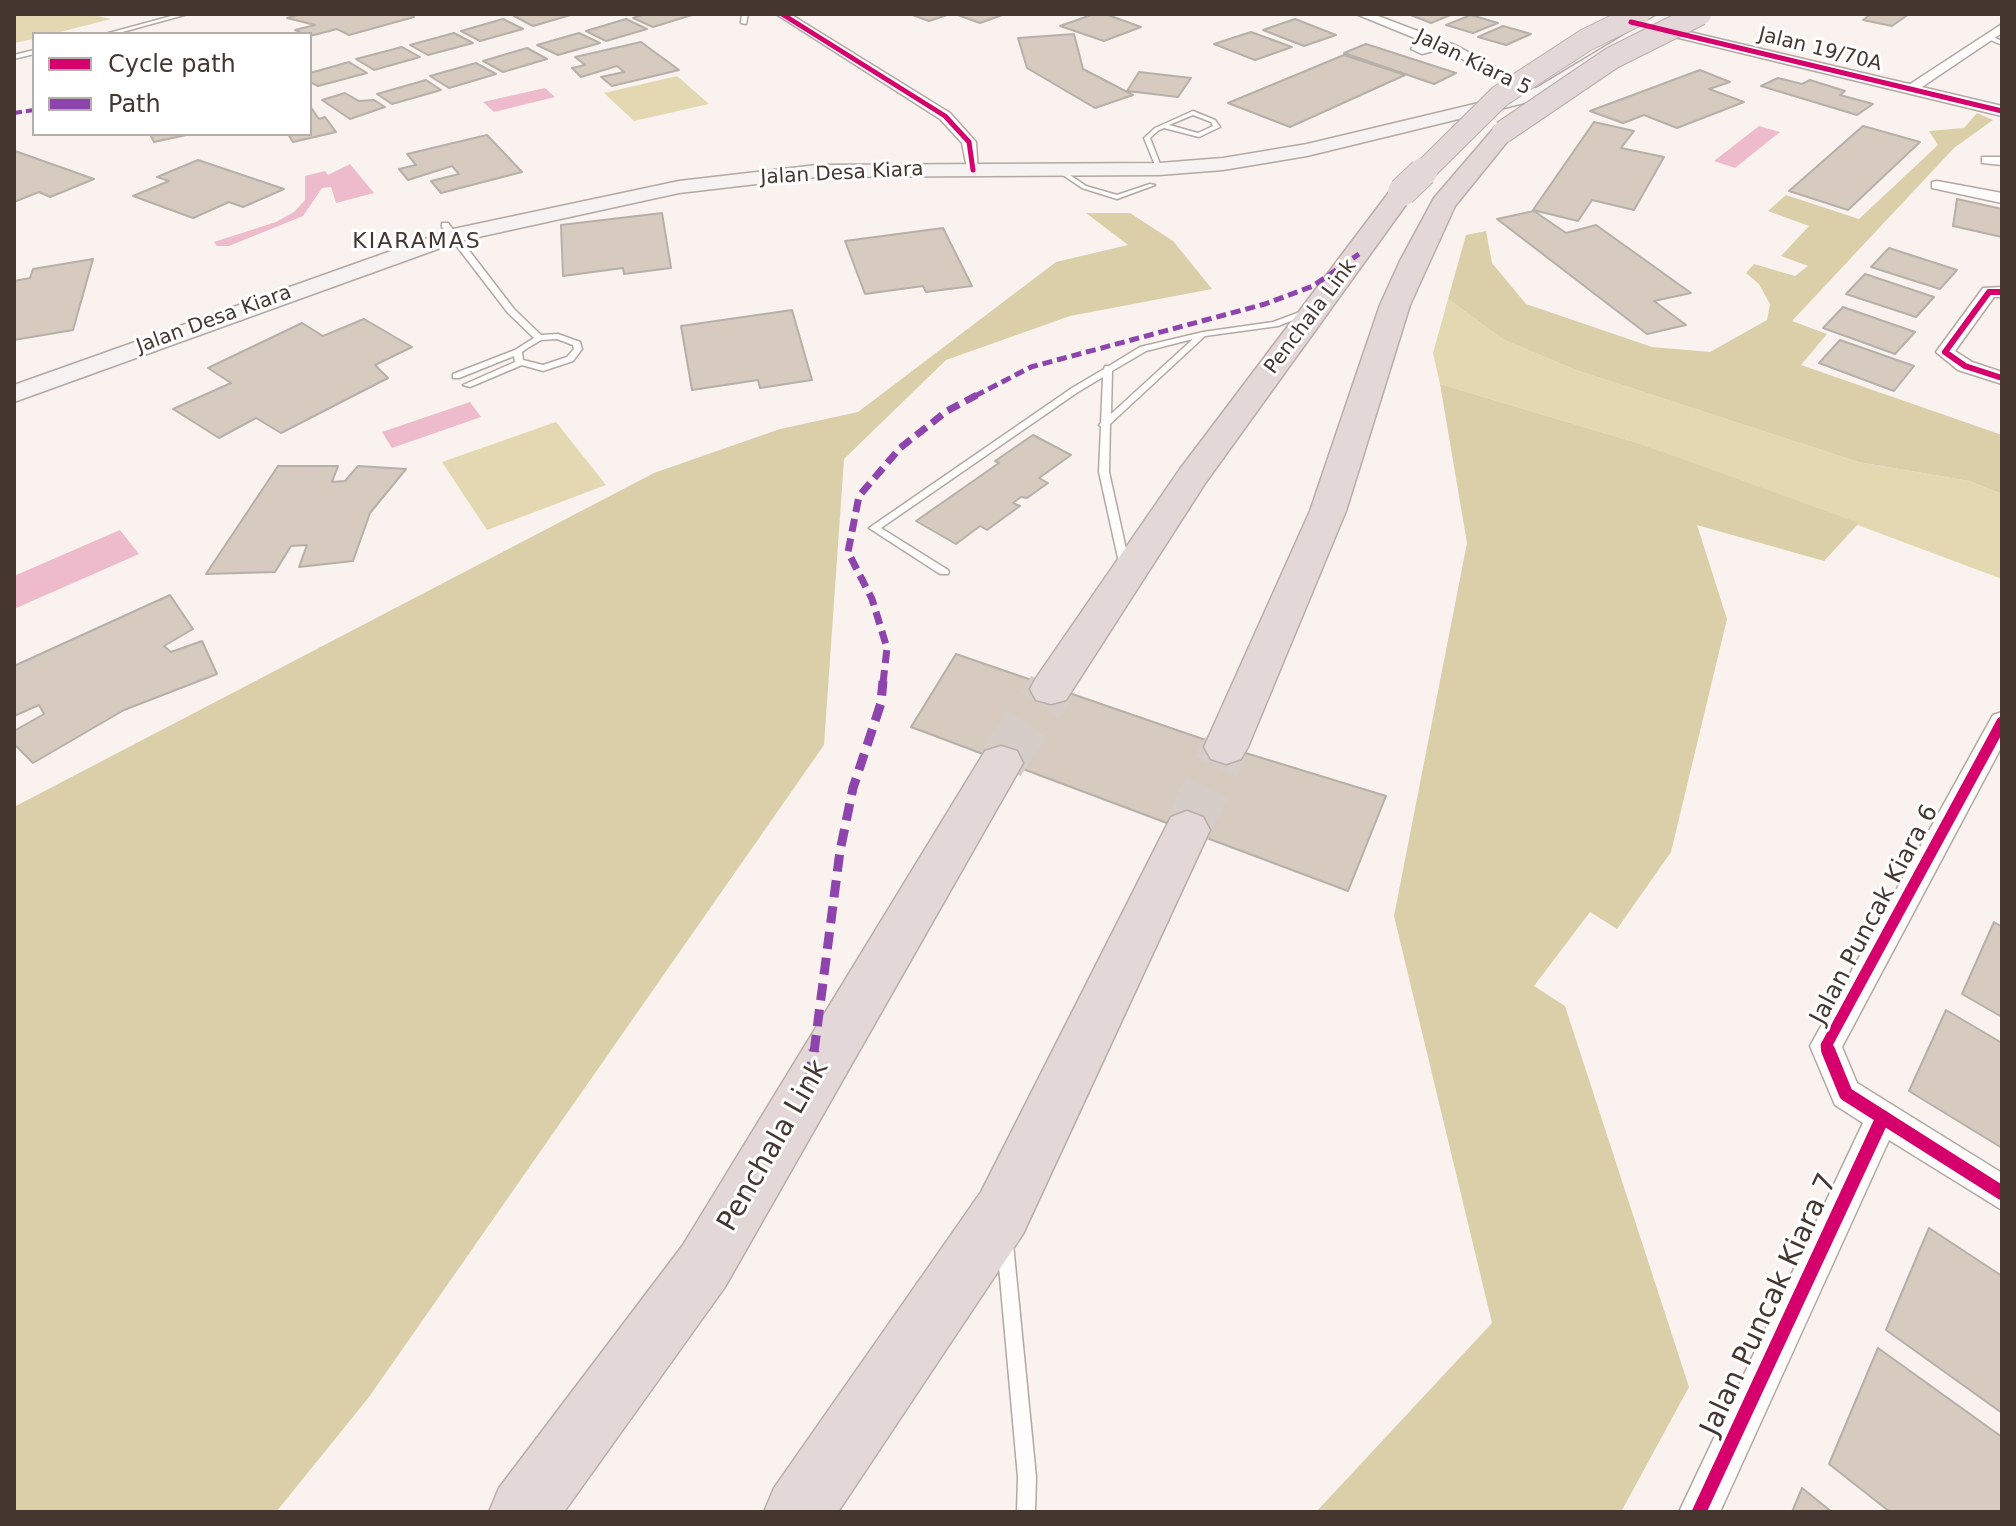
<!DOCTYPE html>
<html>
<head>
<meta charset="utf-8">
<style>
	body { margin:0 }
	#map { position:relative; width:2016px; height:1526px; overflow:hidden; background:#faf2ee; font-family:"DejaVu Sans",sans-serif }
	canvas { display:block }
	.frame { position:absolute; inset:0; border:16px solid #453730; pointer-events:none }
	.legend { position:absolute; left:32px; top:32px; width:280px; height:104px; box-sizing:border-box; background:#fff; border:2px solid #b5afac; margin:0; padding:10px 14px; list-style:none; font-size:24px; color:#453730 }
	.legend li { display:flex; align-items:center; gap:16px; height:40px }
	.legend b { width:40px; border:2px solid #b5afac }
</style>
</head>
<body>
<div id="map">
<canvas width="2016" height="1526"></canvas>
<div class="frame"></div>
<ul class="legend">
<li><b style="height:10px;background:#d6006c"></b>Cycle path</li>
<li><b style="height:10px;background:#8e44ad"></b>Path</li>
</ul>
</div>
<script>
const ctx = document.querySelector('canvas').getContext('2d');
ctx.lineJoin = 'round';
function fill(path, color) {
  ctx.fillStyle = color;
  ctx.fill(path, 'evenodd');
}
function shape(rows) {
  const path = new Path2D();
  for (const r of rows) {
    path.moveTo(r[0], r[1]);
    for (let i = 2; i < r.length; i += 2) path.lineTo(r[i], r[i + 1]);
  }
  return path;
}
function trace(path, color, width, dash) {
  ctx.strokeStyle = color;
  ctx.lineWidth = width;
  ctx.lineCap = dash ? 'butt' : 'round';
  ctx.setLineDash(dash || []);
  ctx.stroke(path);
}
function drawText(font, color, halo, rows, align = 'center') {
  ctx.font = font + ' "DejaVu Sans",sans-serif';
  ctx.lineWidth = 6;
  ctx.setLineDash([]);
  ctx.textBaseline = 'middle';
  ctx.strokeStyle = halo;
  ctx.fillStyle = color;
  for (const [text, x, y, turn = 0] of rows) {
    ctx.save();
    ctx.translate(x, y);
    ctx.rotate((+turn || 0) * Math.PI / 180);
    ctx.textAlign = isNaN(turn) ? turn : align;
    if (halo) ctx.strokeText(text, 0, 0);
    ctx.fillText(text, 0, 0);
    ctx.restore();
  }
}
const green = shape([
	[14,14,89,14,111,19,52,34,34,34,34,39,14,43],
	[677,76,709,104,634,121,604,93],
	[1448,299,1504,340,1576,370,1858,462,1969,481,2002,494,2002,579,1638,443,1440,384,1433,353],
	[556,422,606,485,487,530,442,462]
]);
const forest = shape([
	[1977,113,1993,120,1954,148,1792,321,1827,334,1801,365,2002,435,2002,494,1969,481,1858,462,1576,370,1504,340,1448,299,1466,235,1486,231,1492,263,1526,304,1652,347,1710,352,1767,320,1770,304,1759,284,1746,273,1754,264,1795,276,1808,266,1781,256,1809,226,1768,211,1786,195,1859,219,1938,145,1929,131,1964,128],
	[1086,213,1130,213,1173,241,1212,289,1070,316,946,360,844,459,824,745,369,1397,276,1512,14,1512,14,807,654,473,780,429,858,412,1056,262,1128,245],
	[1440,384,1638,443,1859,523,1824,561,1697,525,1727,619,1671,852,1617,929,1590,912,1534,986,1565,1006,1689,1387,1621,1512,1316,1512,1492,1323,1394,916,1467,543]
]);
const water = shape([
	[545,88,555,97,494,112,483,102],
	[1759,126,1780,132,1735,168,1714,161],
	[350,164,374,193,336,203,331,187,322,188,303,216,229,246,217,246,214,242,276,222,294,212,305,200,305,176,325,171,328,175],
	[470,402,481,417,392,448,382,432],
	[120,530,139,554,14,609,14,576]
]);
const building = shape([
	[301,14,409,14,414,17,349,35,337,29,310,36,294,34,300,32,295,30,315,25,287,18,301,14],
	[522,14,574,14,533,26,514,16,522,14],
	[645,14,689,14,692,15,653,27,633,18,645,14],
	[910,14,950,14,929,21,910,14],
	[955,14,1005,14,980,23,955,14],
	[1094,14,1105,14,1141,27,1104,41,1060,26,1094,14],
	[1408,14,1453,14,1431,23,1408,14],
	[1871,14,1909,14,1892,26,1863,20,1871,14],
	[1471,15,1498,23,1473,33,1446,25,1471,15],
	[503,19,523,29,480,41,461,31,503,19],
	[626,19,647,29,606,41,586,31,626,19],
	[1295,19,1336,35,1304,46,1263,30,1295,19],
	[1503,26,1531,34,1506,45,1478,37,1503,26],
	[1251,32,1292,47,1255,60,1214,44,1251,32],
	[454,33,473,43,428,55,410,45,454,33],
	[579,33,600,43,558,55,537,45,579,33],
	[1074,34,1083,69,1133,95,1095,108,1027,68,1018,38,1074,34],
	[641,42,679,70,612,86,601,77,624,72,617,66,581,77,572,68,585,65,575,57,641,42],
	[1366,44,1456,73,1434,84,1344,53,1366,44],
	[402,47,420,57,374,70,356,59,402,47],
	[527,48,547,59,503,72,483,61,527,48],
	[1344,55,1405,75,1290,127,1228,103,1344,55],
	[349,62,367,73,318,86,310,82,310,73,349,62],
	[476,63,496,74,449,88,430,76,476,63],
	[1700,70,1730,82,1709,89,1744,102,1677,128,1644,115,1623,123,1590,111,1700,70],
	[1139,72,1191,78,1178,97,1127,91,1139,72],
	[1778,78,1802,84,1810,80,1845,91,1840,95,1873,104,1857,115,1761,86,1778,78],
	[426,80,441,90,392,104,377,94,426,80],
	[345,93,359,101,374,100,385,107,350,119,322,100,345,93],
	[310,106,319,119,325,117,336,132,293,142,288,134,310,134,310,106],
	[1594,122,1634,131,1621,148,1664,157,1634,210,1592,200,1578,221,1533,210,1594,122],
	[1863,126,1920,142,1848,210,1789,191,1863,126],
	[150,134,191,134,154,142,150,134],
	[487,135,522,172,441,193,431,181,459,174,452,166,408,180,399,169,416,165,407,154,487,135],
	[14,151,15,151,94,179,50,197,39,192,14,202,14,151],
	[198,160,284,189,243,207,229,202,193,218,133,196,169,181,157,177,198,160],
	[1957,199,2002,209,2002,237,1953,226,1957,199],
	[1534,211,1566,233,1596,225,1691,293,1654,301,1686,325,1647,334,1497,219,1534,211],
	[662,213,671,268,624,274,623,268,563,276,561,225,662,213],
	[943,228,972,286,926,292,923,286,865,294,845,241,943,228],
	[1889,248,1957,270,1940,289,1871,267,1889,248],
	[93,259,73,330,14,340,14,281,30,278,33,269,93,259],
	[1865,274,1934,297,1916,317,1846,294,1865,274],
	[1843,307,1915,332,1895,354,1823,328,1843,307],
	[792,310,812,380,760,388,758,380,692,390,681,326,792,310],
	[364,319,412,347,375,365,388,378,281,433,256,418,219,438,173,409,231,383,208,368,302,323,323,336,364,319],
	[1840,340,1914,366,1894,391,1819,363,1840,340],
	[1033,435,1071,455,1039,478,1048,483,1027,498,1021,497,1013,503,1020,506,987,530,980,526,956,544,916,521,999,463,995,461,1033,435],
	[278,466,338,466,332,482,345,481,358,466,406,469,370,513,353,561,299,567,307,545,291,546,275,572,206,574,278,466],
	[170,595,193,629,164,646,171,652,202,641,217,674,124,710,33,763,14,744,14,731,44,714,39,705,14,716,14,666,170,595],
	[956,654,1226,747,1386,796,1348,891,911,727,956,654],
	[1994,922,2002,927,2002,1017,1962,994,1994,922],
	[1946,1010,2002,1043,2002,1148,1909,1091,1946,1010],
	[1929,1228,2002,1276,2002,1413,1886,1330,1929,1228],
	[1878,1348,2002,1437,2002,1512,1890,1512,1829,1464,1878,1348],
	[1802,1488,1832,1512,1792,1512,1802,1488]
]);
const motorwayTunnel = shape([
	[1001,763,1051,689],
	[1187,830,1226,747]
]);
const service = shape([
	[179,14,188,14,115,34,105,34,179,14],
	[742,14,748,14,746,24,741,23,742,14],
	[1988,35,2002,41,2002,45,1986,38,1988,35],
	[1427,44,1437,50,1422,54,1411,49,1414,45,1427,44],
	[34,50,34,54,14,59,14,55,34,50],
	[1193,111,1215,120,1220,127,1199,137,1164,128,1159,130,1150,138,1162,169,1157,170,1144,138,1155,128,1193,111],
	[1193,115,1211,122,1213,126,1198,133,1169,125,1193,115],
	[1060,171,1064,171,1086,186,1117,195,1150,184,1155,185,1117,199,1082,188,1060,173,1060,171],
	[442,223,448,223,514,309,541,335,558,334,580,342,582,349,573,361,543,371,522,365,470,387,463,385,515,362,514,356,459,378,453,378,453,374,515,350,534,338,508,313,442,227,442,223],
	[557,339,573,345,574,349,567,357,543,365,523,360,522,352,526,349,541,340,557,339],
	[1308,309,1312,311,1311,313,1278,326,1205,336,1110,424,1109,472,1130,567,1129,569,1121,569,1120,567,1099,472,1101,427,1099,425,1101,423,1103,377,1078,392,881,528,948,570,949,572,948,574,940,574,869,528,1072,388,1104,369,1105,366,1109,366,1140,347,1203,332,1273,322,1308,309],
	[1193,339,1111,414,1112,371,1146,351,1193,339],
	[1005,1236,1011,1238,1013,1244,1036,1477,1035,1512,1017,1512,1018,1477,997,1244,999,1238,1005,1236]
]);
const minor = shape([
	[776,14,790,14,950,113,976,142,978,173,968,173,962,143,940,119,776,14],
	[1356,14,1373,14,1457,46,1544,93,1532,96,1449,52,1356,14],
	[2002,24,2002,33,1913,93,1901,90,2002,24],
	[1982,157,2002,157,2002,165,1982,163,1982,157],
	[1937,181,2002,193,2002,203,1932,188,1932,182,1937,181],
	[2002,287,2002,297,1994,297,1955,351,1972,362,2002,372,2002,384,1958,370,1936,352,1983,288,2002,287],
	[2002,712,2002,746,1842,1047,1857,1083,2002,1173,2002,1210,1889,1140,1720,1512,1679,1512,1863,1123,1835,1105,1810,1046,1993,715,2002,712]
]);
const tertiary = shape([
	[1643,21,2002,106,2002,116,1638,28,1636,25,1643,21]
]);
const secondary = shape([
	[1659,14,1680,14,1545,98,1307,156,1223,170,1159,175,817,177,679,193,460,241,14,402,14,385,453,229,679,181,817,165,1159,163,1223,158,1307,144,1533,90,1659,14]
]);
const motorway = shape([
	[1503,125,1515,132,1455,206,1410,305,1346,511,1248,747,1241,759,1226,764,1211,759,1204,747,1310,511,1380,305,1400,261,1434,198,1495,127,1503,125],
	[1402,184,1415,192,1206,482,1066,700,1051,704,1036,700,1030,689,1036,678,1180,469,1393,187,1402,184],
	[1001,746,1017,751,1023,763,725,1287,564,1512,489,1512,499,1488,683,1245,985,751,1001,746],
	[1187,811,1203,817,1210,830,1023,1234,838,1512,764,1512,774,1488,981,1192,1171,817,1187,811]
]);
const motorwayBridgeFar1 = shape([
	[1503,132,1612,58,1700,14],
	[1421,174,1500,96,1586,40,1639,14]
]);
const motorwayBridge = shape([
	[1402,192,1423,172]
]);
const quietFar4 = shape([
	[14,113,34,110]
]);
const quietFar3 = shape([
	[975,396,1031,367,1265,304,1313,286,1359,254]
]);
const quietFar2 = shape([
	[883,683,887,648,872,599,848,552,859,496,900,448,947,411,979,394]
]);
const quietFar1 = shape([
	[814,1052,840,851,853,788,881,703,883,681]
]);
const quiet = shape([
	[810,1084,814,1050]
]);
const cyclewayFar3 = shape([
	[782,14,945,116,969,142,973,170],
	[1631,22,2002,111]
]);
const cyclewayFar2 = shape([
	[2002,292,1989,292,1945,352,1965,366,2002,378]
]);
const cyclewayFar1 = shape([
	[1828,1052,1826,1046,2002,722]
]);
const cycleway = shape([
	[1828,1050,1846,1094,2002,1193],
	[1699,1512,1883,1117]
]);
const farStreetnames = [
	["Jalan 19/70A",1820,50,14],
	["Jalan Kiara 5",1473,63,26],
	["Jalan Desa Kiara",842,174,-3],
	["Penchala Link",1311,317,-53],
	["Jalan Desa Kiara",214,320,-20]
];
const farNeighbourhoodnames = [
	["KIARAMAS",417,242]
];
const streetNames = [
	["Jalan Puncak Kiara 6",1875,915,-62]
];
const nearStreetnames = [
	["Penchala Link",774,1146,-60],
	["Jalan Puncak Kiara 7",1770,1305,-65]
];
fill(green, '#e3d8b2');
fill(forest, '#dbcfa9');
fill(water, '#edbbcc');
fill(building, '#d7cbbf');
trace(building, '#b7afa9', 2);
trace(motorwayTunnel, '#d6cdc8', 47, [47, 23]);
trace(service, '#b2a8a4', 3);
trace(minor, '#b2a8a4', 3);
trace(tertiary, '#b2a8a4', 3);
trace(secondary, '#b2a8a4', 3);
trace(motorway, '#bbaca9', 3);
fill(service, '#fefdfc');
fill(minor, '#fefdfc');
fill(tertiary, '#fefdfc');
fill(secondary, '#f6f2f1');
fill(motorway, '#e3d8d7');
trace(motorwayBridgeFar1, '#bbaca9', 24, []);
trace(motorwayBridge, '#bbaca9', 30, []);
trace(motorwayBridgeFar1, '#e3d8d7', 22);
trace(motorwayBridge, '#e3d8d7', 28);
trace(quietFar4, '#8e44ad', 4, [8, 4]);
trace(quietFar3, '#8e44ad', 5, [10, 5]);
trace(quietFar2, '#8e44ad', 7, [13, 7]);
trace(quietFar1, '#8e44ad', 9, [17, 9]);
trace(quiet, '#8e44ad', 11, [22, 11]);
trace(cyclewayFar3, '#d6006c', 5);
trace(cyclewayFar2, '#d6006c', 6);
trace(cyclewayFar1, '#d6006c', 11);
trace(cycleway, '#d6006c', 14);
drawText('20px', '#453730', '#fff', farStreetnames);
ctx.letterSpacing = '2px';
drawText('22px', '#453730', '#fff', farNeighbourhoodnames);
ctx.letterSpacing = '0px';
drawText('24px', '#453730', '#fff', streetNames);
drawText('28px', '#453730', '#fff', nearStreetnames);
</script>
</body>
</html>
